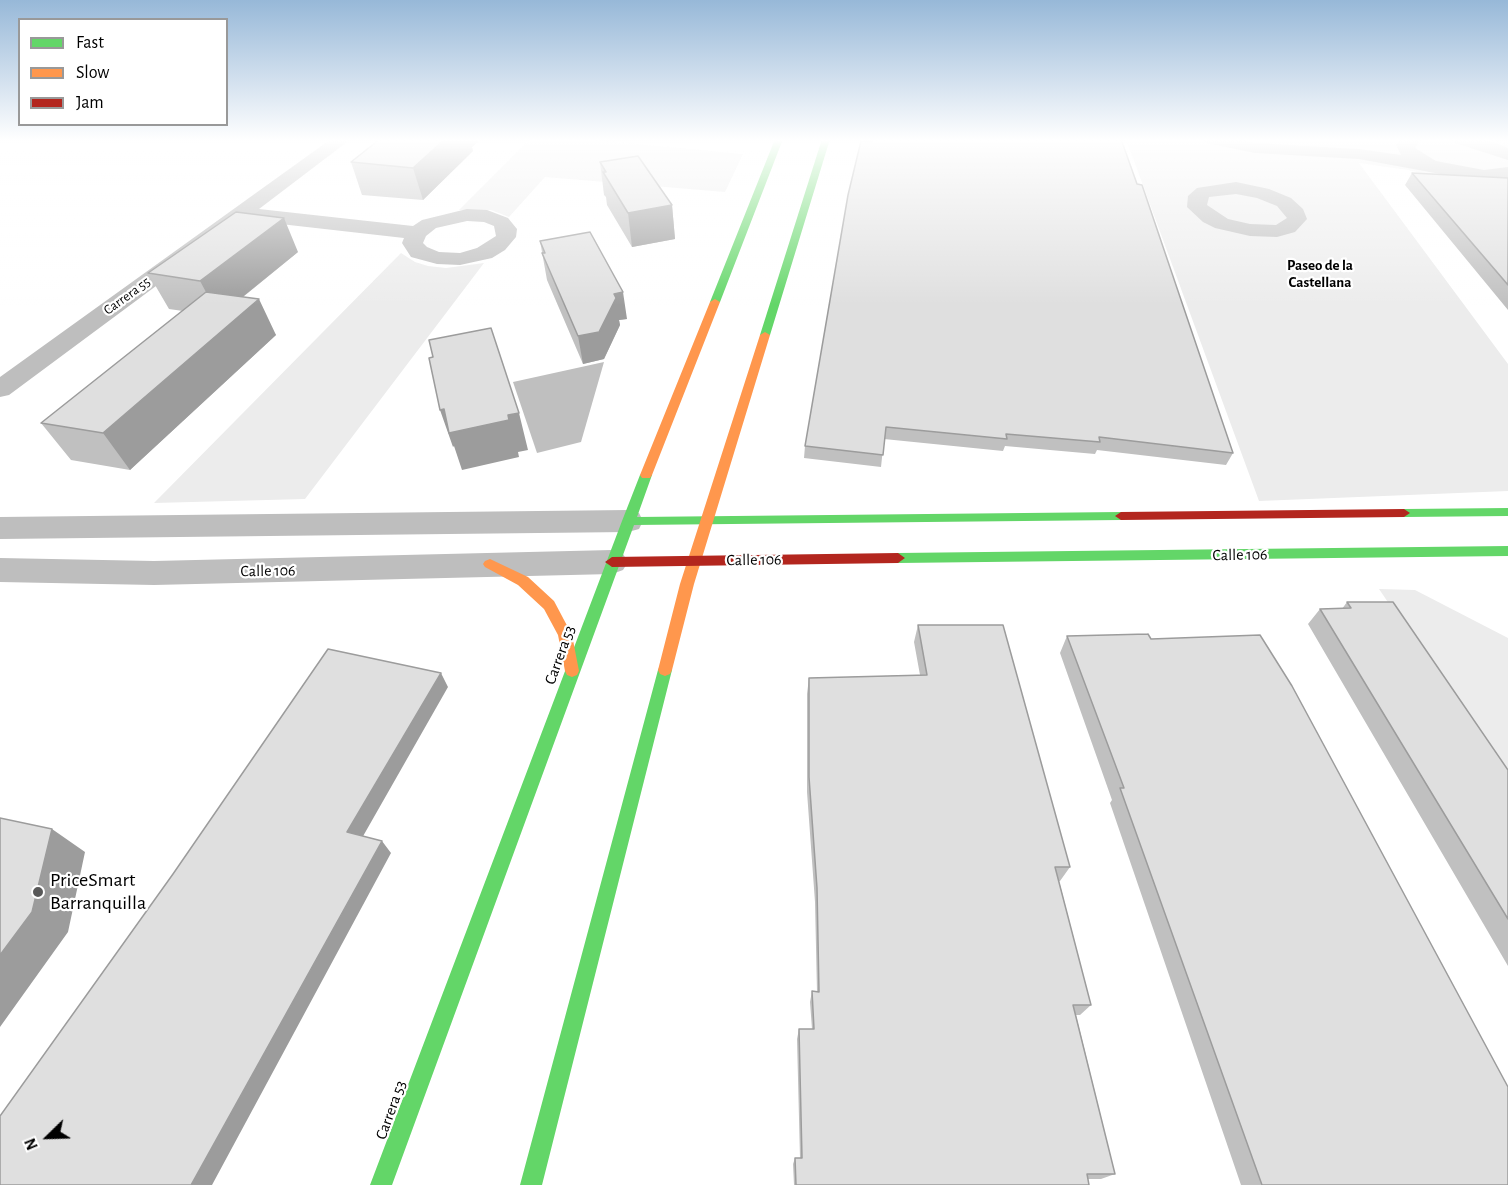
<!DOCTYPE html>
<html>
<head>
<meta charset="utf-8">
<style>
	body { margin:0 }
	#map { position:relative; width:1508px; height:1185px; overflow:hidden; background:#fff; font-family:"Alegreya Sans",sans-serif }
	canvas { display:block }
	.legend { position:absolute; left:18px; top:18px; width:210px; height:108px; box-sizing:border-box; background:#fff; border:2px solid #999; margin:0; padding:8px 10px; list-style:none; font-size:18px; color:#000 }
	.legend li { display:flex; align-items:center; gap:12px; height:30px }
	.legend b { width:30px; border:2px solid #999 }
	.north { position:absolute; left:18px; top:1107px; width:60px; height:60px; -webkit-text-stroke:4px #fff; paint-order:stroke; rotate:247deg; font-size:16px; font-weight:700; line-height:24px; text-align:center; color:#000 }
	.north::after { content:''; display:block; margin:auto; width:21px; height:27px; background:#000; clip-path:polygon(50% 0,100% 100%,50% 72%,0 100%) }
</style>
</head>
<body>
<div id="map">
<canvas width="1508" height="1185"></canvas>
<ul class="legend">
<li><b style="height:8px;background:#63d668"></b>Fast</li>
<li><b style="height:8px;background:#ff974d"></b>Slow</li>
<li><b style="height:8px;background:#b3261e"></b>Jam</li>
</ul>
<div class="north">N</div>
</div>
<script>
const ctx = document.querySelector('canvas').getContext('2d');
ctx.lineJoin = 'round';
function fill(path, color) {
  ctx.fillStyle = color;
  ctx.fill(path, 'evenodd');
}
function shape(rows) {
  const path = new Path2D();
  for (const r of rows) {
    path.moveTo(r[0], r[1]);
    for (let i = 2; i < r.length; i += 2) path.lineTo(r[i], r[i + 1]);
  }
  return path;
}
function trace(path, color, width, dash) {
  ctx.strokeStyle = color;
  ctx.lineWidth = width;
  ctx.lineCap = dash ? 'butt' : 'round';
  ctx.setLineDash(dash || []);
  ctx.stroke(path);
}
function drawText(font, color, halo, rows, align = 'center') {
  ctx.font = font + ' "Alegreya Sans",sans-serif';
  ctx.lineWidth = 4.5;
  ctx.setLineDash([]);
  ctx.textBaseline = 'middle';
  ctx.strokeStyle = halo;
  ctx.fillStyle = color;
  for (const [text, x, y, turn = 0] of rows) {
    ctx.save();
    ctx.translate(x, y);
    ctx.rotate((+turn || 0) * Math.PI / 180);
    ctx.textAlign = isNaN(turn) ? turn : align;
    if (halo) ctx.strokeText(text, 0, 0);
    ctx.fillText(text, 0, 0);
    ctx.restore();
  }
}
const green = shape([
	[530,139,584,139,743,154,725,192,545,177,509,217,491,210,459,210],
	[1126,139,1489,139,1508,144,1508,184,1445,179,1408,170,1359,163,1508,364,1508,491,1259,501],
	[401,253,415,262,428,266,446,268,484,263,305,499,154,503],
	[1379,589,1415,590,1508,638,1508,779]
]);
const water = shape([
	[604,362,581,442,537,453,513,382]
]);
const street = shape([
	[331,139,351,139,259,209,413,226,422,220,467,209,487,210,508,218,517,229,516,237,505,250,492,258,460,265,437,264,411,257,402,243,404,238,245,220,9,395,0,397,0,377,331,139],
	[467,221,484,222,494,226,496,236,477,248,460,253,439,252,427,247,423,243,426,236,436,228,467,221],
	[1203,139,1235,139,1255,143,1359,149,1401,155,1396,145,1399,141,1402,139,1421,139,1415,148,1436,161,1484,170,1508,167,1508,179,1484,182,1359,159,1255,153,1206,143,1203,139],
	[1452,139,1480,139,1494,142,1508,148,1508,160,1455,143,1452,139],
	[1236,182,1269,189,1291,198,1303,209,1307,219,1295,232,1277,237,1250,236,1215,228,1203,222,1187,207,1188,196,1197,188,1236,182],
	[1236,194,1257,198,1277,206,1287,218,1276,225,1250,224,1228,219,1207,205,1209,197,1236,194],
	[628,510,639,513,643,521,639,529,628,532,0,539,0,517,628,510],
	[612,550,623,554,628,562,623,570,612,574,154,585,0,582,0,558,154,561,612,550]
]);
const fast = shape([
	[775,139,783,139,720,302,712,304,710,302,775,139],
	[822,139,830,139,770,335,762,337,760,335,822,139],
	[646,471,652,475,637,517,1121,512,1127,516,1121,520,634,525,392,1185,370,1185,622,521,640,475,646,471],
	[1508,508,1508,516,1404,517,1398,513,1404,509,1508,508],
	[1508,546,1508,556,898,563,891,558,898,553,1508,546],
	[665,664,670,666,672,670,542,1185,520,1185,658,670,660,666,665,664]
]);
const slow = shape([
	[715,299,720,302,652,475,650,478,642,478,640,475,710,302,715,299],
	[765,332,770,335,694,584,672,670,670,674,665,676,660,674,658,670,680,584,760,335,765,332],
	[490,559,528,577,554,601,572,635,579,671,577,675,572,677,567,675,565,671,558,635,544,609,518,585,485,567,483,564,485,561,490,559]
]);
const jam = shape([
	[1404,509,1410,513,1404,517,1121,520,1115,516,1121,512,1404,509],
	[898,553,905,558,898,563,612,567,605,562,612,557,898,553]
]);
const wall = shape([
	[380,139,481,139,472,147,473,151,423,200,362,195,351,162],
	[600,162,672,205,675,239,632,247,607,205,606,197,604,195],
	[1412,173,1508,178,1508,310,1405,185],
	[1133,175,1233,453,1226,465,1097,450,1095,454,1005,446,1003,451,884,439,881,467,804,458,805,446],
	[540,241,627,319,619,320,620,325,604,359,583,364,547,280],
	[298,252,243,297,276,335,130,470,71,460,41,423,183,311,169,309,148,273],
	[1347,602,1508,770,1508,966,1308,624,1320,609,1342,609],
	[918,625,1070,867,1060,881,1059,881,1091,1005,1080,1015,1076,1015,1115,1174,1101,1179,1088,1179,1089,1185,794,1185,793,1164,795,1158,800,1158,797,1039,799,1029,812,1029,810,1002,812,991,817,992,815,902,807,792,807,694,809,678,920,675,914,642],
	[1067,636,1151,639,1508,1185,1241,1185,1110,803,1112,800,1060,653]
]);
const shadedWall = shape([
	[445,139,481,139,472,147,473,151,423,200,413,168],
	[672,205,675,239,632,247,628,213],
	[284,218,298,252,219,316,200,281],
	[623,292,627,319,619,320,620,325,604,359,583,364,578,336,614,294],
	[259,299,276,335,130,470,103,433],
	[444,409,508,415,519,413,528,450,518,452,519,457,462,470,454,446,453,447,440,410],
	[441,673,448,687,358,845,347,832],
	[52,829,85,852,68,932,0,1027,0,955],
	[382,841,391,853,212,1185,191,1185]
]);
const building = shape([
	[380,139,445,139,413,168,351,162,380,139],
	[872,139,1121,139,1137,184,1142,185,1233,453,1099,437,1100,442,1006,434,1007,439,886,427,883,455,805,446,848,195,861,141,872,142,872,139],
	[638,156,672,205,628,213,603,172,606,172,600,162,638,156],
	[1412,173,1508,178,1508,285,1412,173],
	[236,212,284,218,200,281,148,273,236,212],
	[590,232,623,292,614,294,616,298,599,332,578,336,542,253,545,253,540,241,590,232],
	[206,292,259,299,103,433,41,423,206,292],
	[491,328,519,413,508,415,509,420,449,433,444,409,440,410,429,358,433,357,429,340,491,328],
	[1347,602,1393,602,1508,770,1508,919,1320,609,1351,608,1347,602],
	[918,625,1003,625,1070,867,1055,867,1091,1005,1073,1005,1115,1174,1087,1174,1089,1185,796,1185,795,1158,802,1158,799,1029,814,1029,812,991,819,992,817,888,809,777,809,678,927,675,918,625],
	[1148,634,1151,639,1260,635,1292,686,1508,1087,1508,1185,1262,1185,1120,788,1124,788,1067,636,1148,634],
	[328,649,441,673,347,832,382,841,191,1185,0,1185,0,1116,173,874,328,649],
	[0,818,52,829,32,912,0,955,0,818]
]);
const markers = [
	[38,892,6,"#595959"]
];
const farStreetnames = [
	["Carrera 55",127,296,-36]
];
const farNeighbourhoodnames = [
	["Paseo de la",1320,265],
	["Castellana",1320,282]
];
const streetNames = [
	["Calle 106",1240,555,-1],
	["Calle 106",754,560,-1],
	["Calle 106",268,571,-1],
	["Carrera 53",560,655,-70],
	["Carrera 53",391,1110,-70]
];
const nearPoinames = [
	["PriceSmart",50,880],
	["Barranquilla",50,903]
];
fill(green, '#ececec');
fill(water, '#bfbfbf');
fill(street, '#bebebe');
fill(fast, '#63d668');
fill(slow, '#ff974d');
fill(jam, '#b3261e');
fill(wall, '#c0c0c0');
fill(shadedWall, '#9c9c9c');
fill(building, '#dfdfdf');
trace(building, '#9c9c9c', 1.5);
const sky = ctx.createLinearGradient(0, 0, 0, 305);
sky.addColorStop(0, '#97b8d8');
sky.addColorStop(0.46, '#fff');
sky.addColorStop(1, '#ffffff00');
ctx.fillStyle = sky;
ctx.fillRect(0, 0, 1508, 305);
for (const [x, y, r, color] of markers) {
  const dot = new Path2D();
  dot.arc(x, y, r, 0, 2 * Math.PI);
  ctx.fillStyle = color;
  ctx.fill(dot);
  trace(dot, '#fff', 2);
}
drawText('14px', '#000', '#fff', farStreetnames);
drawText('bold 15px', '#000', '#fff', farNeighbourhoodnames);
drawText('16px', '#000', '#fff', streetNames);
drawText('20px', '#000', '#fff', nearPoinames, 'left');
</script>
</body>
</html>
